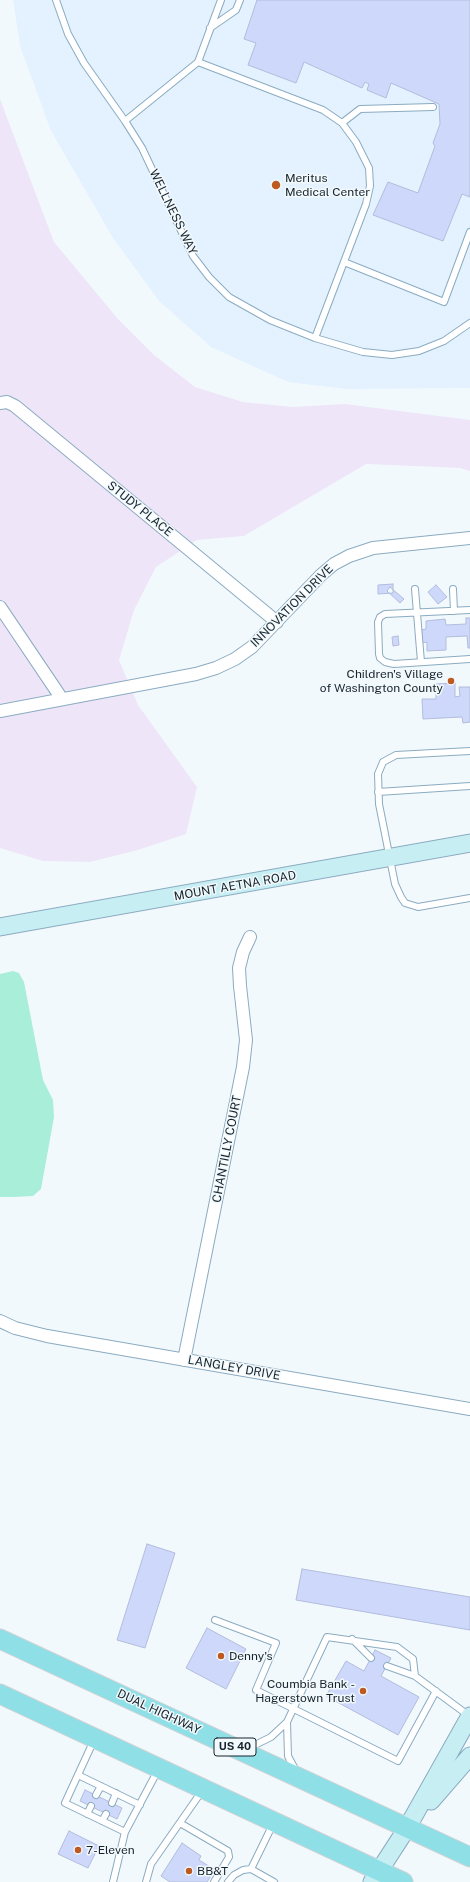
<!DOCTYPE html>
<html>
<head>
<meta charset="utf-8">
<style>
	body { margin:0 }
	canvas { display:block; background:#f2f9fd }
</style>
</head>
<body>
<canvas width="470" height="1882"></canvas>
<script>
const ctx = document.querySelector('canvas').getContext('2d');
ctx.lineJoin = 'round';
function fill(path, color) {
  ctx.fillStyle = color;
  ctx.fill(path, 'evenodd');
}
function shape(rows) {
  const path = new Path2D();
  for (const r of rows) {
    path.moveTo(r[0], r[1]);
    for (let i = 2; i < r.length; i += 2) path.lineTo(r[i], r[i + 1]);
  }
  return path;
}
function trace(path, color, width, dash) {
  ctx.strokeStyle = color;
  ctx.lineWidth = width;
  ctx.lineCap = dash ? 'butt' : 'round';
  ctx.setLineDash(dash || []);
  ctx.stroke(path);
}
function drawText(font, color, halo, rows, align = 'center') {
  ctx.font = font + ' "Public Sans",sans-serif';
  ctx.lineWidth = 3;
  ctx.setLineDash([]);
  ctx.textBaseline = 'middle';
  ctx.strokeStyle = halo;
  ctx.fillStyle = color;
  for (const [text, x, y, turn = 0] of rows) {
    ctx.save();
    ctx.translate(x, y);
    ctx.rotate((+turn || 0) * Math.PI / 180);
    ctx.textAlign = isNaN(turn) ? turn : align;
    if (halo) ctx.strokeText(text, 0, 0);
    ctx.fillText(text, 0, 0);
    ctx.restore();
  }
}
const built = shape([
	[13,0,470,0,470,388,346,389,288,382,211,347,159,301,113,238,51,131,20,46]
]);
const green = shape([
	[0,99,54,242,118,319,154,355,195,387,243,402,293,407,345,404,470,420,470,471,460,468,366,464,244,536,197,540,156,567,134,610,119,660,138,705,197,787,186,834,138,850,90,862,43,861,0,848]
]);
const water = shape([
	[13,971,19,973,24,982,43,1080,53,1100,54,1117,41,1189,33,1196,14,1197,0,1197,0,974]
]);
const building = shape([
	[257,0,470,0,470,197,462,194,443,241,373,215,388,182,418,193,435,146,433,143,440,124,439,104,391,83,386,98,367,90,369,84,365,82,362,88,304,62,296,83,248,65,256,43,244,39,257,0],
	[393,584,393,593,378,594,378,585,393,584],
	[436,585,447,597,438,604,428,592,436,585],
	[390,587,404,599,400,603,387,591,390,587],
	[466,618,470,618,470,648,468,648,467,636,446,637,446,650,427,651,427,642,422,643,421,630,426,629,426,621,445,619,446,625,466,624,466,618],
	[398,636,399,645,393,646,392,637,398,636],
	[455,683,455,697,460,696,459,687,470,687,470,722,463,723,462,717,423,719,422,699,436,699,436,684,455,683],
	[147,1544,175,1553,145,1648,117,1640,147,1544],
	[302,1569,470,1597,470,1630,296,1600,302,1569],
	[207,1628,246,1649,226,1689,186,1668,207,1628],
	[375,1650,391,1658,381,1676,419,1697,398,1735,326,1696,346,1661,364,1671,375,1650],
	[85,1790,122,1808,117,1819,80,1801,85,1790],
	[69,1831,99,1846,88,1868,58,1854,69,1831],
	[182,1843,201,1856,199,1860,215,1870,207,1882,170,1882,161,1876,182,1843]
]);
const lane = shape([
	[56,0,68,34,84,63,125,121,142,148,193,256,209,277,229,297,270,320,315,338,363,352,392,355,419,351,444,341,470,323],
	[210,28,236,10,240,0],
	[198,62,323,110,342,123,356,142,369,168,370,186,366,204,315,338],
	[125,121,198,62,221,0],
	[342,123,360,109,433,107],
	[344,262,444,302,470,232],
	[415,589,421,662],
	[453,589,454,611],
	[470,610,385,614,380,617,378,622,379,654,380,658,385,662,394,664,470,659],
	[470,751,396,755,383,762,378,774,379,804,395,884,401,897,405,903,418,907,470,898],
	[378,792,470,786],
	[215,1620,276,1643,256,1690,398,1761,436,1691],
	[352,1639,371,1658],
	[387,1666,415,1676,468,1715],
	[287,1722,288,1756,296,1771],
	[94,1740,65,1803,125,1832,158,1770],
	[247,1749,271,1737,287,1722,327,1637,397,1647,413,1659,415,1676],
	[78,1775,140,1805],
	[96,1795,101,1786],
	[112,1803,116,1793],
	[87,1814,91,1806],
	[102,1821,106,1814],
	[180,1823,228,1851,229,1857,214,1882],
	[273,1824,251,1869,274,1882],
	[113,1882,125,1832],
	[146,1882,151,1864,202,1791],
	[228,1882,234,1875,243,1870,251,1869]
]);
const street = shape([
	[0,403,7,402,15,406,277,622],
	[0,607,62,699],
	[0,711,196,674,216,668,235,659,252,647,321,575,334,564,349,556,373,548,470,538],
	[0,1321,15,1328,47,1336,470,1409],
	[184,1360,243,1067,246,1040,240,986,239,968,243,952,250,937]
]);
const secondary = shape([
	[0,927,470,843],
	[431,1801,470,1756],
	[372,1882,407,1828,470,1716]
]);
const primary = shape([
	[0,1639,470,1857],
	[0,1694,403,1882]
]);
const markers = [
	[276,185,5,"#bd5a22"],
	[451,681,4,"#bd5a22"],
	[221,1656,4,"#bd5a22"],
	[363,1691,4,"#bd5a22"],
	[78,1850,4,"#bd5a22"],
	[189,1871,4,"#bd5a22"]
];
const shields = [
	[235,1747,42]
];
const shieldNames = [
	["US 40",235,1747]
];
const poiNames = [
	["Meritus",285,178],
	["Medical Center",285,192],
	["Children's Village",443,674,"right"],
	["of Washington County",443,688,"right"],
	["Denny's",229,1656],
	["Coumbia Bank -",355,1684,"right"],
	["Hagerstown Trust",355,1698,"right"],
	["7-Eleven",86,1850],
	["BB&T",197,1871]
];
const streetNames = [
	["WELLNESS WAY",173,212,64],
	["STUDY PLACE",140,509,39],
	["INNOVATION DRIVE",292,606,-45],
	["MOUNT AETNA ROAD",235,886,-10],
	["CHANTILLY COURT",227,1149,-79],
	["LANGLEY DRIVE",234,1368,10],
	["DUAL HIGHWAY",159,1712,25]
];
fill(built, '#e3f2fe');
fill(green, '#eee6f8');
fill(water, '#a9eed8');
fill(building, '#ced8fa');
trace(building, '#b2bcdc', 1);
trace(lane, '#8babc1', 8);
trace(street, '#8babc1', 14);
trace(secondary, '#8babc1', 19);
trace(primary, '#d1d3d5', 21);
trace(lane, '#fff', 6);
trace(street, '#fff', 12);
trace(secondary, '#c7eff3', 17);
trace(primary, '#8fdfe7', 19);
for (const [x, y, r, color] of markers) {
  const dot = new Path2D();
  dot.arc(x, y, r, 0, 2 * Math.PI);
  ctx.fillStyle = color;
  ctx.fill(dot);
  trace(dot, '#f2f9fd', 1.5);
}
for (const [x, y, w] of shields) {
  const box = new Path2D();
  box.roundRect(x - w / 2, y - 9, w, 18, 3);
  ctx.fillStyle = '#f2f9fd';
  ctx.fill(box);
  trace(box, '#17242c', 1);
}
drawText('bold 11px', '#17242c', null, shieldNames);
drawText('12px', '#17242c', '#f2f9fd', poiNames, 'left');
drawText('12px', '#17242c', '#f2f9fd', streetNames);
</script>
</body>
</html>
